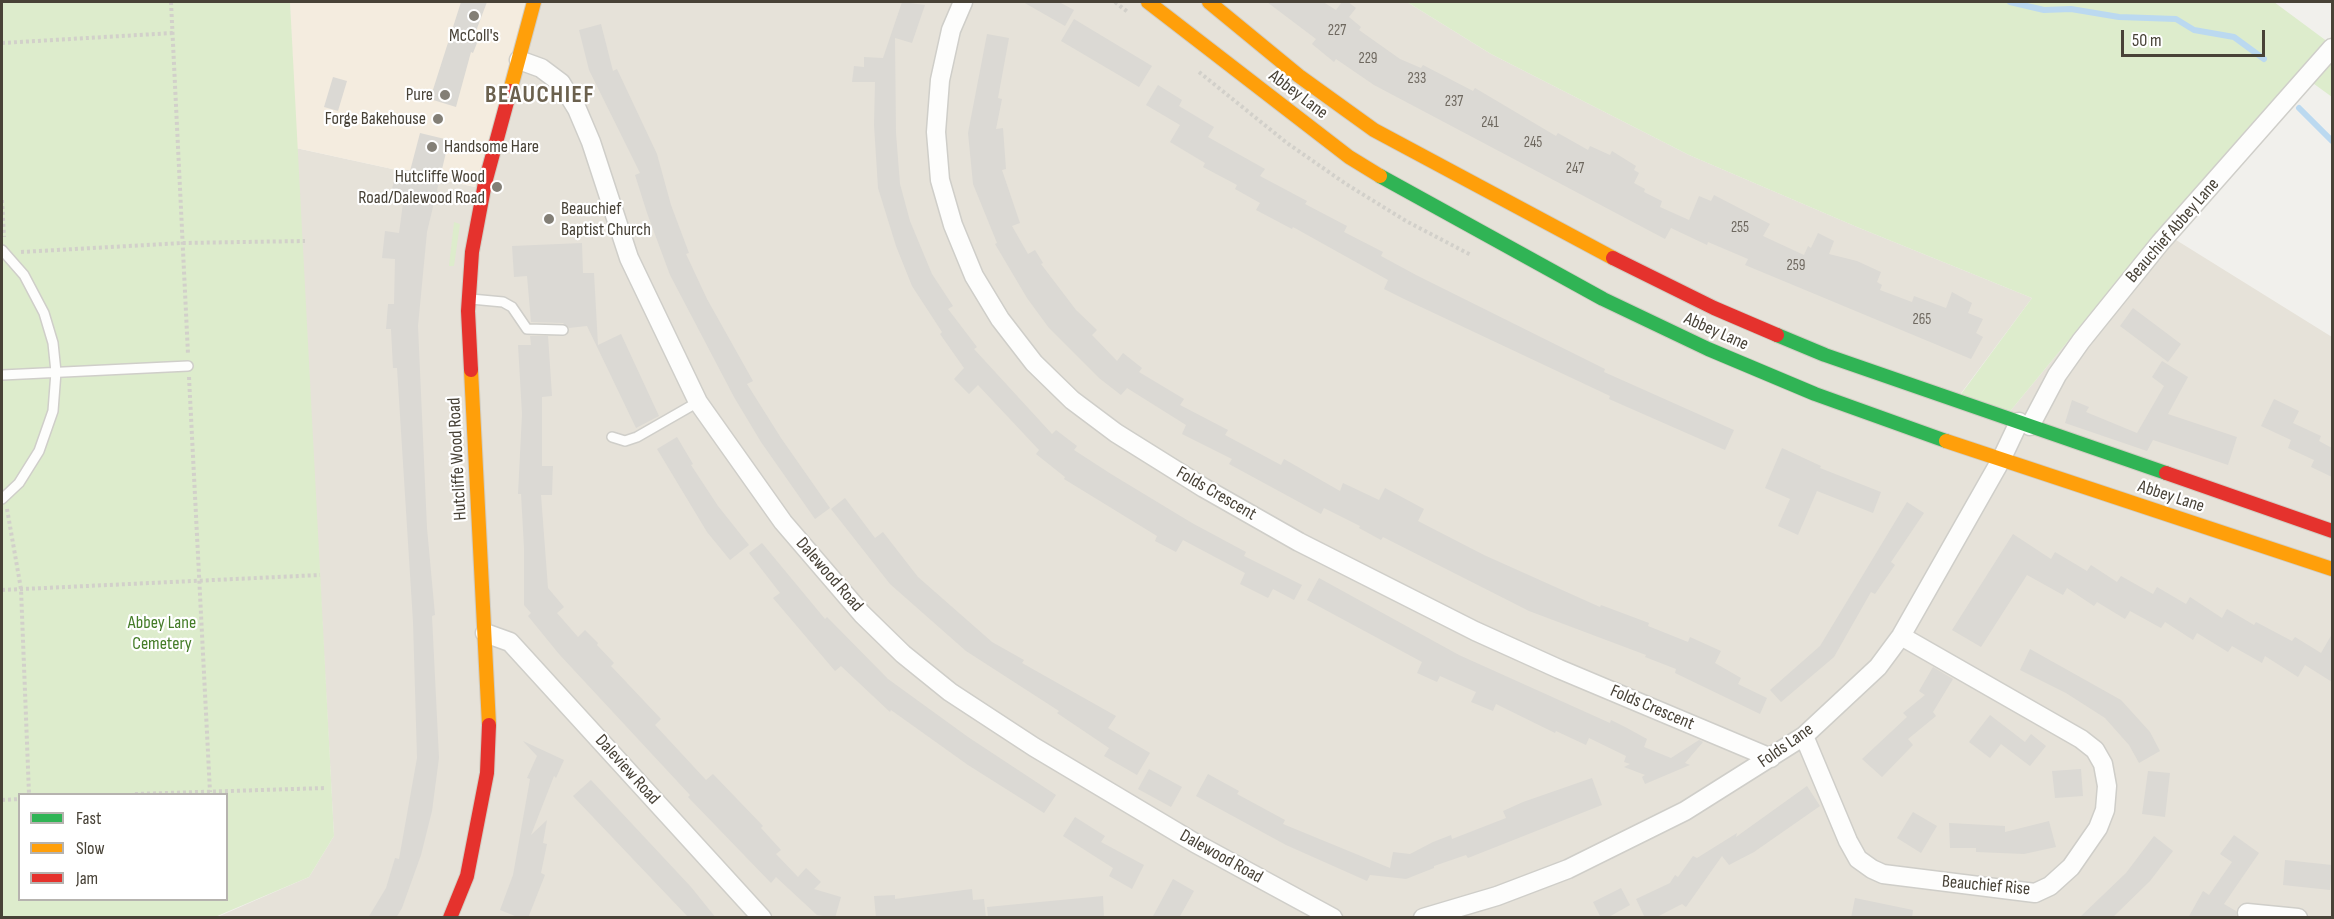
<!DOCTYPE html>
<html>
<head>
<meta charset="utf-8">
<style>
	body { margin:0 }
	#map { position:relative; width:2334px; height:919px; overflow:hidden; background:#f1f0ec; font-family:"Sofia Sans Condensed",sans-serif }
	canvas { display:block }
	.frame { position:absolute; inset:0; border:3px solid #484237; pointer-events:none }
	.legend { position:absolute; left:18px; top:793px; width:210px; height:108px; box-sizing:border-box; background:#fff; border:2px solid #b6b3af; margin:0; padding:8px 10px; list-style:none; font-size:18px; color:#484237 }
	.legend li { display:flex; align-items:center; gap:12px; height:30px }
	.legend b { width:30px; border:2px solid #b6b3af }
	.scale { position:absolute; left:2121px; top:30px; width:144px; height:27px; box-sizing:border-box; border:3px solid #484237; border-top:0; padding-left:8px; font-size:18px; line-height:21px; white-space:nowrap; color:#484237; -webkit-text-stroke:4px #fff; paint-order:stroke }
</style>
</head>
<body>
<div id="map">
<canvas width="2334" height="919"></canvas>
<div class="frame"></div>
<ul class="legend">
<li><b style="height:8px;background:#30b455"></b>Fast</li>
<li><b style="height:8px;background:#ff9f0a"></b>Slow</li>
<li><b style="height:8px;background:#e5322d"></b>Jam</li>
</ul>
<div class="scale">50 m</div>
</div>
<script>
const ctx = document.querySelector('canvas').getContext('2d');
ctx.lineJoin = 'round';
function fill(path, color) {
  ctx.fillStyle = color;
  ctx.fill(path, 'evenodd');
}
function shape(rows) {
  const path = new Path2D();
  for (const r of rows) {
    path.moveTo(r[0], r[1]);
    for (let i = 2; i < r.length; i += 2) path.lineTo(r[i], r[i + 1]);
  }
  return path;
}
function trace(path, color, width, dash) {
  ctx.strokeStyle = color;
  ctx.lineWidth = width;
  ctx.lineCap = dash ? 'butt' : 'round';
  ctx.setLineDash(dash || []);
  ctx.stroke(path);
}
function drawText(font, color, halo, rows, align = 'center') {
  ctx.font = font + ' "Sofia Sans Condensed",sans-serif';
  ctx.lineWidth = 4.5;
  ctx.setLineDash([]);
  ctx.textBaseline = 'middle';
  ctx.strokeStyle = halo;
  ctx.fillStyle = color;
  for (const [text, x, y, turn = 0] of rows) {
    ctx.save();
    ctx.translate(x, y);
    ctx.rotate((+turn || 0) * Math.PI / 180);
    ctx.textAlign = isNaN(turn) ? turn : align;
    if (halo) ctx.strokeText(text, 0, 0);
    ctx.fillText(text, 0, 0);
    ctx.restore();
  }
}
const residential = shape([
	[528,2,1407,2,1491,54,1689,155,1857,227,2032,298,1953,404,2002,421,2160,230,2332,337,2332,917,215,918,309,877,334,836,296,148,475,187]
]);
const commercial = shape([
	[290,2,528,2,475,187,296,148]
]);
const green = shape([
	[2,2,290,2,334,836,309,877,215,917,2,918],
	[20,794,226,794,226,900,20,900],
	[1407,2,2274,2,2332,45,2332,97,2299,73,2160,230,2002,421,1953,405,2032,298,1857,227,1689,155,1491,54],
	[454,222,460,224,454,266,449,266]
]);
const stream = shape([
	[2010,2,2044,10,2071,9,2119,17,2176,19,2194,30,2234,37,2264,59],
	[2299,108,2332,141]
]);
const building = shape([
	[461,2,487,2,476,31,481,33,473,53,471,52,456,107,430,99],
	[902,2,925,5,912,43,895,38,896,133,900,184,910,221,932,274,953,306,948,309,977,347,974,349,1052,434,1056,430,1077,446,1074,450,1111,474,1192,523,1246,552,1244,556,1302,585,1294,600,1273,589,1268,598,1240,584,1245,573,1183,540,1176,552,1155,541,1157,536,1064,479,1065,477,1036,454,1039,450,978,385,969,394,954,379,964,368,940,334,942,332,912,286,896,246,878,188,874,125,875,82,852,82,854,66,864,67,864,57,883,58],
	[1023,2,1059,2,1074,10,1065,26],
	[1267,2,1323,2,1336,10,1342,2,1348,2,1356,8,1349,17,1361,27,1359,30,1400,59,1421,68,1423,65,1473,91,1475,88,1556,136,1558,133,1588,150,1590,146,1610,155,1612,151,1636,166,1634,170,1639,173,1634,183,1645,189,1644,192,1662,201,1660,207,1689,220,1699,196,1711,201,1714,195,1770,224,1763,236,1804,255,1808,246,1811,248,1818,233,1834,241,1829,254,1857,261,1881,272,1877,282,1882,285,1880,290,1912,302,1914,296,1946,308,1952,292,1972,303,1968,313,1983,319,1976,333,1983,337,1971,359,1745,265,1748,259,1708,242,1707,245,1671,228,1665,239,1374,85,1336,59,1334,62,1312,44,1316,39],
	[1074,19,1152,66,1139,87,1061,41],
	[601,24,613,71,617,69,657,154,671,205,689,253,686,254,707,299,753,381,747,384,781,438,830,508,815,519,761,442,734,397,670,275,647,213,635,175,640,173,589,70,579,30],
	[987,34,1009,38,998,98,1002,99,996,129,1003,128,1006,169,1002,170,1020,223,1012,226,1028,254,1035,250,1043,263,1041,264,1076,310,1097,330,1092,335,1117,361,1123,353,1142,368,1139,372,1184,399,1180,405,1228,430,1225,435,1281,465,1284,459,1340,491,1343,483,1379,500,1385,488,1424,509,1418,521,1484,555,1600,607,1601,605,1649,623,1648,626,1688,642,1690,637,1721,651,1715,663,1741,678,1738,684,1767,698,1760,714,1675,673,1676,669,1645,657,1646,655,1529,611,1383,537,1381,540,1359,528,1360,526,1324,508,1321,514,1229,464,1232,459,1182,434,1186,425,1127,388,1121,395,1099,378,1049,328,1027,298,995,244,997,243,973,184,968,133],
	[333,77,347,81,338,111,324,107],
	[1158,85,1182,100,1179,106,1214,127,1208,137,1265,169,1260,176,1307,201,1305,204,1347,226,1344,232,1383,252,1381,256,1416,275,1605,369,1604,372,1734,430,1725,450,1609,399,1610,396,1404,299,1384,289,1388,280,1293,227,1292,229,1256,210,1260,203,1235,189,1237,185,1203,167,1205,163,1170,142,1180,125,1146,105],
	[420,133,449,140,427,232,418,326,427,528,435,615,432,616,439,758,432,811,421,855,402,908,396,918,368,918,386,888,395,858,399,859,417,758,413,622,397,368,393,368,391,329,386,329,388,304,394,304,395,259,382,258,385,231,399,233,404,196,391,193,396,173,404,175,406,170,410,171],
	[582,243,583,273,594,273,598,345,621,334,659,416,636,428,587,326,569,328,563,323,531,322,527,276,514,277,512,246],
	[2133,308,2181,344,2168,362,2120,326],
	[530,336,548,336,552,396,542,397,542,466,553,466,552,495,541,495,548,588,564,607,557,613,578,637,585,630,598,643,597,645,614,663,611,666,661,719,655,725,706,780,713,774,763,826,761,828,781,850,776,854,798,877,806,868,821,882,814,889,841,897,835,918,817,915,776,877,771,883,688,797,690,795,559,654,528,616,531,613,524,605,524,548,521,494,518,494,522,414,518,345,531,345],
	[2162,361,2188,377,2168,414,2237,437,2228,465,2153,440,2147,451,2065,423,2072,400,2089,407,2086,412,2137,433,2164,386,2152,377],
	[2274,399,2299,411,2293,423,2321,436,2319,441,2332,448,2332,477,2311,467,2314,460,2288,448,2291,440,2261,426],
	[677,437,693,464,691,465,718,506,749,545,730,560,707,532,657,449],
	[1782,448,1821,466,1820,468,1881,492,1873,513,1817,491,1798,535,1778,526,1790,499,1765,488],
	[845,498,875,538,883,532,918,577,992,642,1024,660,1022,663,1116,716,1108,728,1150,753,1137,775,1104,756,1109,748,1057,713,1059,711,966,651,890,584,831,509],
	[1907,502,1924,513,1891,562,1895,565,1875,594,1871,592,1834,657,1781,702,1770,690,1820,646],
	[2013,534,2051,559,2055,552,2087,571,2091,565,2117,582,2121,576,2153,594,2157,587,2186,604,2190,597,2222,618,2227,609,2254,625,2256,622,2292,641,2295,637,2321,653,2332,634,2332,682,2305,665,2298,677,2265,656,2262,663,2232,646,2228,652,2197,633,2193,640,2165,622,2161,628,2130,611,2125,619,2097,602,2094,606,2067,588,2063,595,2027,575,1981,647,1952,630],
	[762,543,825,619,827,617,888,679,968,737,1056,795,1044,813,968,765,891,710,890,712,841,666,835,671,773,598,780,593,749,553],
	[1319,578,1459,655,1610,723,1611,720,1627,728,1647,739,1644,747,1671,758,1699,740,1703,742,1685,763,1690,765,1645,784,1642,777,1645,775,1624,767,1630,764,1624,762,1626,756,1589,738,1586,745,1556,731,1555,733,1496,704,1493,711,1471,702,1476,692,1440,676,1437,682,1417,673,1422,662,1307,600],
	[2030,649,2121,700,2150,732,2160,751,2139,763,2129,745,2105,718,2066,693,2020,670],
	[1933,667,1953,679,1933,712,1936,716,1908,739,1913,745,1882,777,1862,759,1907,717,1903,713,1925,695,1919,691],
	[1990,715,2025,742,2031,734,2046,746,2030,766,2001,744,1990,758,1969,742],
	[523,741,564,760,556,778,554,776,531,835,547,820,543,843,547,844,541,873,545,875,528,918,520,918,500,910,513,875,530,779,527,778,537,756],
	[1149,769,1182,787,1171,807,1138,789],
	[2081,769,2083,796,2055,798,2052,771],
	[2148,771,2170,773,2165,817,2142,814],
	[1208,774,1239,791,1237,794,1285,820,1283,824,1390,868,1393,852,1410,854,1433,842,1451,835,1452,839,1506,818,1503,811,1523,802,1592,778,1602,805,1468,858,1466,855,1434,866,1434,868,1406,879,1370,875,1367,881,1286,845,1196,796],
	[591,780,691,887,716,918,689,918,573,796],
	[1807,786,1820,806,1754,852,1729,865,1722,856,1686,907,1682,904,1655,918,1645,918,1636,899,1670,883,1675,875,1678,877,1693,856,1697,858,1737,833,1736,837],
	[1913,812,1937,826,1921,853,1897,838],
	[1075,817,1105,836,1101,842,1144,865,1132,889,1109,876,1113,868,1063,836],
	[2049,821,2056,847,2024,854,1976,852,1976,848,1950,848,1949,823,2005,826,2005,832],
	[2234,835,2259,853,2224,904,2236,911,2237,918,2188,918,2203,891,2209,895,2232,862,2220,854],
	[2154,836,2173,851,2150,881,2112,918,2079,918,2126,873],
	[2285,860,2332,865,2330,890,2283,885],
	[1173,879,1194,891,1179,918,1152,918],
	[1621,888,1630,905,1607,918,1601,918,1593,902],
	[972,889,973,900,984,899,986,918,876,918,874,896,895,895,895,899],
	[1103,896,1104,918,988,917,987,907],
	[1855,898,1913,910,1912,918,1851,918]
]);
const path = shape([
	[171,2,188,354],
	[1115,2,1129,13],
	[2,43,173,33],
	[1199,72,1287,143,1346,184,1406,221,1471,255],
	[2,200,4,237],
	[21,252,182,243,305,241],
	[189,377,210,792],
	[7,509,21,589,29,794],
	[2,590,320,575],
	[135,794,325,788],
	[2,800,20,799]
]);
const lane = shape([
	[2,250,24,275,44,313,53,343,56,372,53,411,39,451,19,483,2,499],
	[471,299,503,302,512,307,527,329,563,330],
	[2,375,188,366],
	[612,437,625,441,637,437,698,402]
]);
const street = shape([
	[963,2,951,30,940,80,936,132,940,180,953,225,974,276,1000,319,1034,363,1072,400,1116,433,1204,488,1299,542,1475,631,1559,669,1771,758],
	[519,60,541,68,561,83,577,109,591,142,629,258,698,402,783,522,862,614,903,654,950,692,1034,747,1195,843,1333,918],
	[2030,426,2057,375,2081,341,2160,243,2332,48],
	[485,633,510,642,762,918],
	[1804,736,1848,841,1858,859,1872,869,1883,874,2035,893,2050,886,2071,867,2098,828,2105,810,2107,786,2103,764,2095,750,2081,739,1901,636],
	[2247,913,2298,918],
	[1423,918,1497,896,1568,869,1685,811,1804,736,1878,667,1901,636,2001,460,2019,422]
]);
const fast = shape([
	[1380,176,1603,299,1708,349,1815,394,1946,441],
	[1777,335,1825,355,2166,473]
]);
const slow = shape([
	[1148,2,1349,157,1380,176],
	[1209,2,1299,76,1374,130,1613,258],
	[510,91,534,2],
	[471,370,489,725],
	[1946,441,2332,569]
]);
const jam = shape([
	[1613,258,1714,308,1777,335],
	[471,370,468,311,472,252,485,183,510,91],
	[2166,473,2332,531],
	[450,918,467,876,487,773,489,725]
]);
const markers = [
	[474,16,6,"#837f76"],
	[445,95,6,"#837f76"],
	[438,119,6,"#837f76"],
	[432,147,6,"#837f76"],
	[497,187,6,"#837f76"],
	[549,219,6,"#837f76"]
];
const numberNames = [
	["227",1337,31],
	["229",1368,59],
	["233",1417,79],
	["237",1454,102],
	["241",1490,123],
	["245",1533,143],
	["247",1575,169],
	["255",1740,228],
	["259",1796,266],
	["265",1922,320]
];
const poiNames = [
	["McColl's",474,36,"center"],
	["Pure",433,95],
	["Forge Bakehouse",426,119],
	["Handsome Hare",444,147,"left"],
	["Hutcliffe Wood",485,177],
	["Road/Dalewood Road",485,198],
	["Beauchief",561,209,"left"],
	["Baptist Church",561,230,"left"]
];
const streetNames = [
	["Abbey Lane",1298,95,37],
	["Beauchief Abbey Lane",2173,231,-49],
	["Abbey Lane",1716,332,24],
	["Hutcliffe Wood Road",458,459,-93],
	["Folds Crescent",1216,494,30],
	["Abbey Lane",2171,497,18],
	["Dalewood Road",829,575,49],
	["Folds Crescent",1652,708,23],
	["Folds Lane",1786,746,-35],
	["Daleview Road",627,770,48],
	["Dalewood Road",1221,857,29],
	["Beauchief Rise",1986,886,5]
];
const parkNames = [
	["Abbey Lane",162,623],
	["Cemetery",162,644]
];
const districtNames = [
	["BEAUCHIEF",540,96]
];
fill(residential, '#e6e2d9');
fill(commercial, '#f4ecdf');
fill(green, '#ddeccc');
trace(stream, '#bbd9f0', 6);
fill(building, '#dbd9d4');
trace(lane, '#cfcec9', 12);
trace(street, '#cfcec9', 21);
trace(fast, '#d1cdc3', 16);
trace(slow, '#d1cdc3', 16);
trace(jam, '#d1cdc3', 16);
trace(path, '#d2d0ca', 4, [3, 3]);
trace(lane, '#fdfdfc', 9);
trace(street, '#fdfdfc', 18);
trace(fast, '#30b455', 14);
trace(slow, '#ff9f0a', 14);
trace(jam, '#e5322d', 14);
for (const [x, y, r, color] of markers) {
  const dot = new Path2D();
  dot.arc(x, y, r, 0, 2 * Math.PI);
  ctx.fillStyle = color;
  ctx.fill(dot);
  trace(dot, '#fff', 2);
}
drawText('15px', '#6e685f', null, numberNames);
drawText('18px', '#484237', '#fff', poiNames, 'right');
drawText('18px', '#484237', '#fff', streetNames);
drawText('18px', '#447c28', '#fff', parkNames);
ctx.letterSpacing = '1.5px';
drawText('bold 24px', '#6b614e', '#fff', districtNames);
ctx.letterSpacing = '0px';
</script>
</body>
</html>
